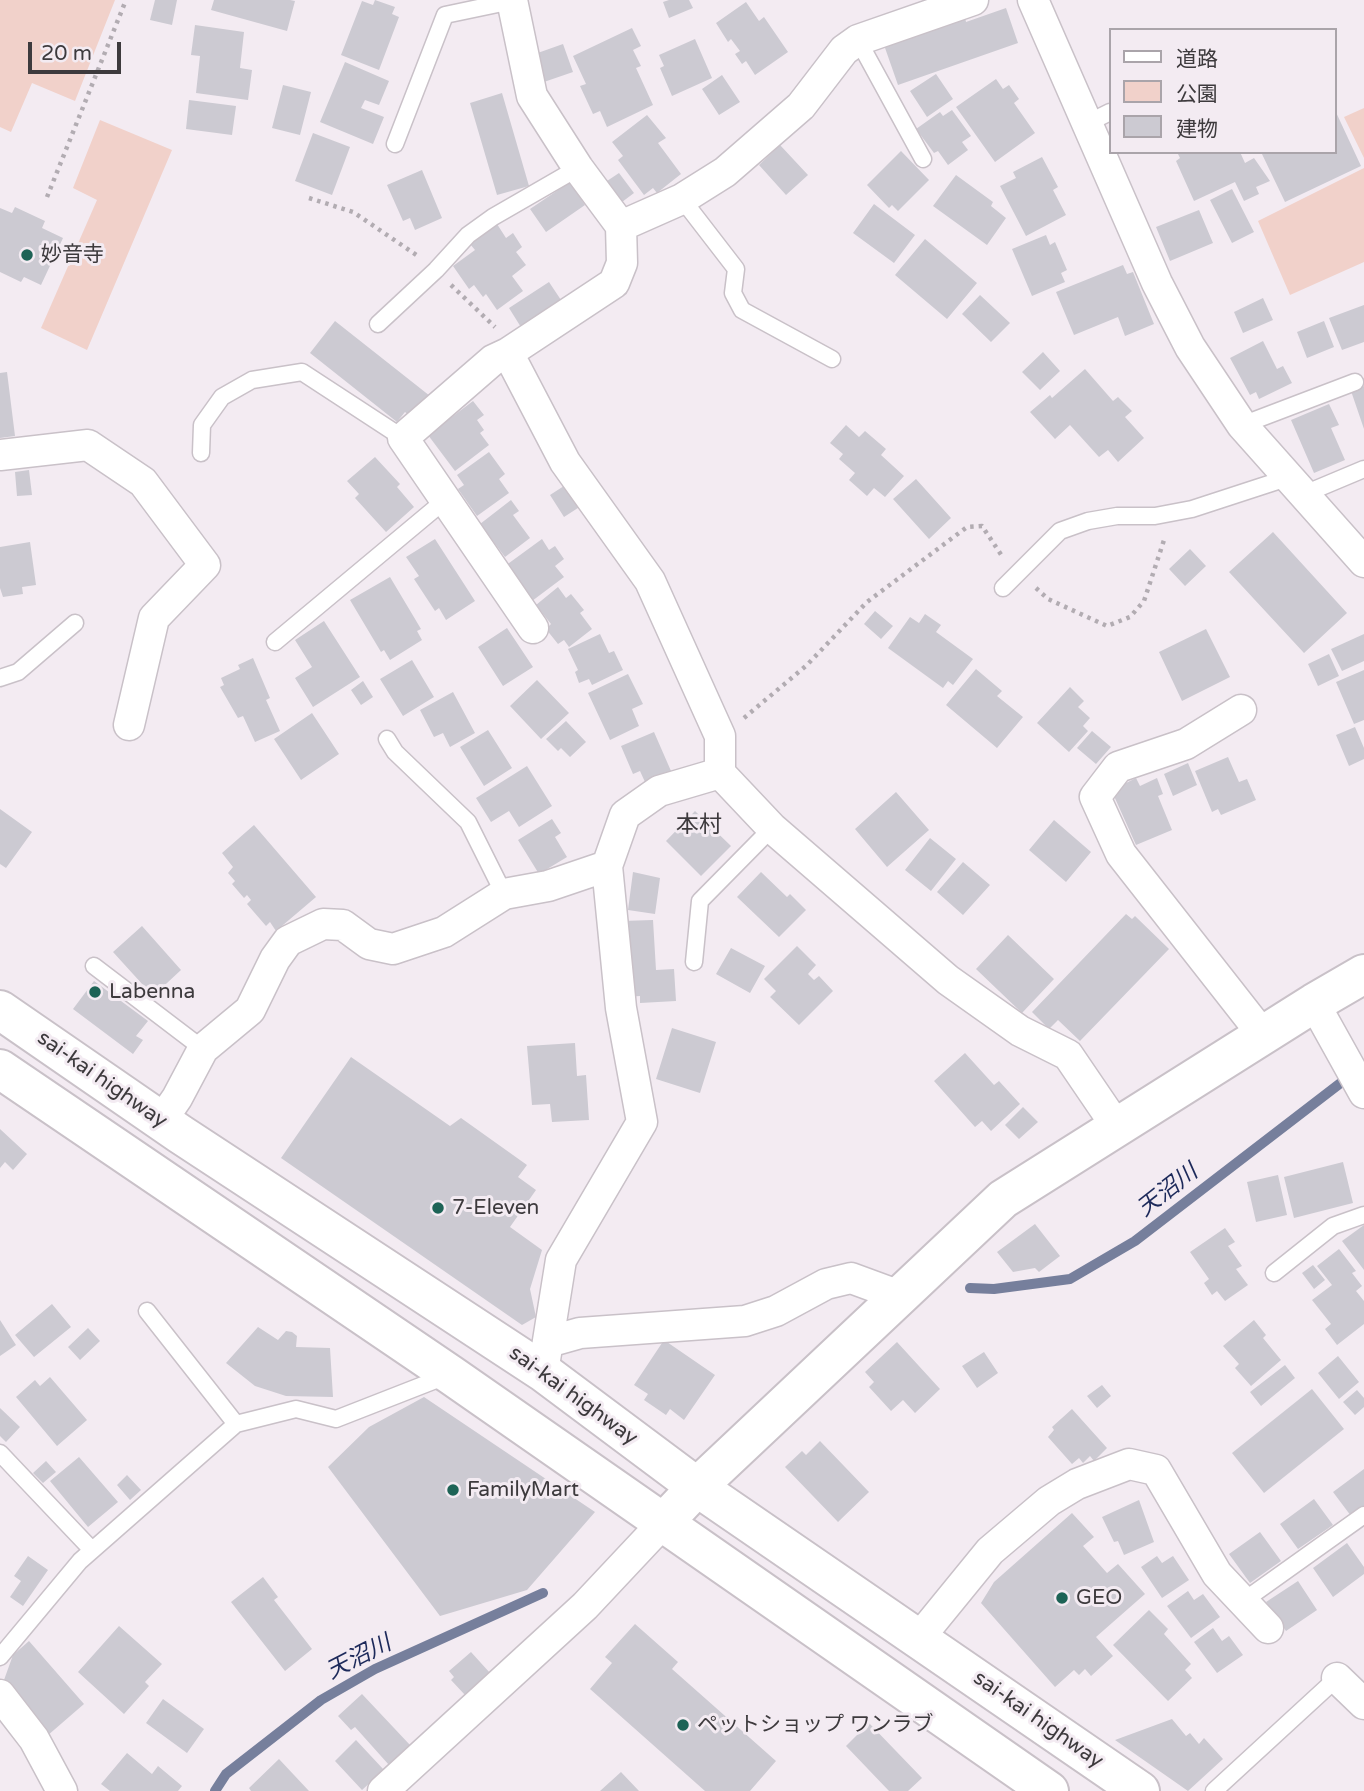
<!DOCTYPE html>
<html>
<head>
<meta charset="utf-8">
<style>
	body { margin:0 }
	#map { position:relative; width:1364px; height:1791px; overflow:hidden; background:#f3ebf2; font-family:"Varela Round","Noto Sans JP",sans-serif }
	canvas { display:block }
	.legend { position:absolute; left:1109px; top:28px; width:228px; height:126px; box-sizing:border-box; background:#f3ebf2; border:2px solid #aaa4aa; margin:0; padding:9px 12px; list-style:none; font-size:21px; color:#3d3a3d }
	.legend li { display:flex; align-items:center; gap:14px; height:35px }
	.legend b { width:35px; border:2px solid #aaa4aa }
	.scale { position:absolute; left:28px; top:42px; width:93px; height:32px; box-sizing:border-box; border:4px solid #3d3a3d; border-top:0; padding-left:9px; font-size:21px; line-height:24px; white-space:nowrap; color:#3d3a3d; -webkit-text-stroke:5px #f3ebf2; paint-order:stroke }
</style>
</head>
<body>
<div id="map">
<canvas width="1364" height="1791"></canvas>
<ul class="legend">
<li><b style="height:9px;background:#fff"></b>道路</li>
<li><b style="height:19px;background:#f1d1ca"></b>公園</li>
<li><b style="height:19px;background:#cccad2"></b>建物</li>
</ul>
<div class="scale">20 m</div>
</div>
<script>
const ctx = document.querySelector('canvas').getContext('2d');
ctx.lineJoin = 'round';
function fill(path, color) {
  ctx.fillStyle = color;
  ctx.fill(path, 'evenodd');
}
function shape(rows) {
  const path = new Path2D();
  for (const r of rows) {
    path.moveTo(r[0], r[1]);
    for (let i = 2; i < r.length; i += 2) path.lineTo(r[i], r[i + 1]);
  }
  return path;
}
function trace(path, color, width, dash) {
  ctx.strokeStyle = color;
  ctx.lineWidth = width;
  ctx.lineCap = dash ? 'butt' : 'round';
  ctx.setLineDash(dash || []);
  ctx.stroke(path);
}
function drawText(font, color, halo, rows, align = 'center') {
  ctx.font = font + ' "Varela Round","Noto Sans JP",sans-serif';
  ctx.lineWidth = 6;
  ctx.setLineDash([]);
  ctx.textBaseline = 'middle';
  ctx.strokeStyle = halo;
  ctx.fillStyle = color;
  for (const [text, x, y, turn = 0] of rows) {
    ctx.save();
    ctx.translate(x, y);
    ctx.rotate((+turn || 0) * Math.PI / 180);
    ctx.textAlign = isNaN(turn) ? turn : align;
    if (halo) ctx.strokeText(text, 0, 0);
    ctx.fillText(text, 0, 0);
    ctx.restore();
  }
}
const green = shape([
	[0,0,115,0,75,101,32,83,11,132,0,127],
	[1364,108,1364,158,1344,117],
	[100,120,172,150,87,350,41,328,97,200,73,188],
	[1364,168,1364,262,1290,295,1258,221]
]);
const stream = shape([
	[970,1288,994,1289,1070,1279,1135,1241,1351,1075],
	[215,1791,226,1774,321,1700,375,1669,543,1593]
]);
const building = shape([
	[155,0,177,0,172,25,150,20],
	[214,0,290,0,295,1,287,31,211,10],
	[375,0,395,7,392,14,399,17,379,70,341,55,362,1,373,5],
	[669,0,689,0,693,8,669,18,663,2],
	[746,2,759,21,764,17,788,52,755,75,746,61,742,64,735,54,740,51,731,39,728,42,716,23],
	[1006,8,1018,43,898,85,884,45,965,17,966,22],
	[195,25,244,32,240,68,252,70,248,100,196,93,200,56,191,55],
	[632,28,641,46,633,50,641,66,636,68,653,105,607,127,600,111,593,114,580,86,586,84,573,56],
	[695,39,712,78,672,96,660,68,664,66,659,55],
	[563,44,573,72,541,83,532,55],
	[345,62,389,81,379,105,365,100,361,108,384,117,373,144,320,122],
	[936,74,953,99,927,117,910,91],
	[722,75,740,102,719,115,702,89],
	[996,79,1003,89,1009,85,1019,99,1014,103,1035,133,995,162,956,107],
	[283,85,311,92,300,135,272,128],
	[502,93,529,186,497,195,470,103],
	[189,100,236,106,232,135,186,129],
	[1334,108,1361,166,1285,202,1261,152,1334,152],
	[952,110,971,136,962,142,968,150,948,165,938,151,934,153,916,129,940,112,943,116],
	[647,115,666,138,658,143,681,174,657,193,653,188,644,195,618,160,623,156,612,142],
	[313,133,350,147,332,195,295,181],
	[780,145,808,175,786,195,759,165],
	[901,151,929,180,898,211,892,205,889,208,867,185],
	[1177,152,1240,152,1245,163,1254,158,1270,181,1256,187,1259,194,1244,201,1235,182,1194,201,1176,161,1180,158],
	[1042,157,1058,187,1053,190,1066,215,1026,236,1000,186,1016,178,1013,172],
	[422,170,442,218,415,230,410,218,403,221,387,185],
	[619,173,634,193,622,202,607,181],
	[956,175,993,202,991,206,1006,218,987,245,933,206],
	[570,182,585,205,546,232,530,209],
	[1232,189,1254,232,1232,243,1210,200],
	[874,204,915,235,894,263,853,233],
	[15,207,45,221,42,228,63,238,41,285,24,277,21,282,0,272,0,208,12,213],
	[1199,210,1213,243,1170,261,1156,227],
	[497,224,506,238,513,233,522,247,516,252,526,265,512,276,523,291,497,310,486,294,483,297,474,285,469,289,453,266,475,250,470,244],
	[1046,235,1050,245,1055,242,1067,270,1061,273,1065,282,1032,296,1012,249],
	[925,239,977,283,947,319,895,275],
	[1123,265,1127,274,1133,272,1154,324,1125,336,1118,317,1074,335,1056,292],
	[549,282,565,306,524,332,509,308],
	[980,295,1010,323,991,342,962,314],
	[1263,298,1273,320,1243,333,1234,312],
	[1364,305,1364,342,1342,350,1329,318],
	[335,321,430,396,412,418,405,412,397,422,310,353],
	[1324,321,1334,347,1307,358,1297,332],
	[1263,341,1277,369,1283,366,1292,383,1259,399,1256,392,1250,395,1230,358],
	[1043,352,1060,371,1040,390,1022,372],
	[1085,369,1113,401,1118,397,1132,411,1125,417,1144,438,1118,462,1108,450,1099,457,1070,425,1055,439,1030,412,1050,395,1052,398],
	[7,372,15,436,0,438,0,373],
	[1364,386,1364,429,1351,391],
	[473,401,484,415,477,420,484,430,480,433,489,445,455,471,428,435],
	[1329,404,1339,425,1331,428,1345,460,1314,473,1291,420],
	[846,425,859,437,865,431,886,449,881,455,904,476,885,497,874,488,867,496,849,480,855,473,839,459,843,454,830,443],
	[489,452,505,474,499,479,509,493,477,516,458,489,464,485,457,475],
	[375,457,400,484,397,487,414,507,386,532,355,498,359,494,347,481],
	[29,470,32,495,17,496,15,472],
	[916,479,951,518,929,539,893,499],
	[567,484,581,506,564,517,550,495],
	[511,500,519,511,513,515,530,538,505,557,480,524],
	[1273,532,1347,613,1304,653,1229,572],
	[435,539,475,601,446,620,439,608,435,611,414,579,419,576,406,557],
	[542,539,549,550,555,546,564,559,555,566,564,577,532,601,505,566],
	[30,542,36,585,22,587,23,594,3,597,0,588,0,547],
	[1190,549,1206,566,1185,586,1169,569],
	[390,577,421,629,417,631,422,640,390,660,384,650,381,652,350,600],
	[558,587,566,598,571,594,584,610,580,613,592,629,569,647,564,640,558,644,546,629,551,624,536,605],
	[875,611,893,626,881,639,864,624],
	[925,614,941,625,936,632,973,659,953,685,948,681,943,688,888,648,910,617,919,623],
	[324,621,360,677,313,707,295,678,312,667,295,640],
	[507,628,533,667,503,686,478,647],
	[1206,629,1230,677,1182,701,1159,652],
	[600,634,609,653,614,651,623,670,592,685,589,679,579,683,575,672,578,670,568,649],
	[1364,634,1364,661,1342,671,1331,649],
	[1329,654,1339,676,1318,686,1308,664],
	[253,658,270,698,266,700,280,731,255,742,243,716,238,718,220,687,224,685,221,678,240,669,238,665],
	[412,660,434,697,403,716,380,679],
	[976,669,1002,691,997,696,1023,717,997,748,946,705],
	[1364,670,1364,720,1354,724,1336,682],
	[628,674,643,704,632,709,639,726,610,740,588,693],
	[537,680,569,713,541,739,510,706],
	[363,681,373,697,361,705,351,690],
	[1070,687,1084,701,1078,707,1090,718,1083,726,1088,731,1069,752,1037,723],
	[453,692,475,733,450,747,443,733,434,737,420,710],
	[312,713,339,754,301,780,274,739],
	[566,721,586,742,570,757,561,748,558,751,546,739],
	[1355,727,1364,748,1364,759,1349,766,1336,735],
	[488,730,512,768,484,786,460,747],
	[1092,731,1111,747,1096,764,1077,748],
	[654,732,671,771,645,782,640,771,633,774,621,746],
	[1228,757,1239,782,1247,779,1256,800,1221,815,1218,809,1212,812,1195,771],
	[1188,763,1197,785,1173,796,1164,774],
	[527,766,552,806,519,827,509,811,491,822,476,798],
	[1136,778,1140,786,1157,778,1163,794,1158,796,1172,830,1136,845,1114,796,1118,794,1116,788],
	[896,792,929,830,887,867,855,829],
	[0,809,32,832,6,868,0,864],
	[695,811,731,846,701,876,666,841],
	[552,819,561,833,555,837,567,857,539,874,518,840],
	[1054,820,1091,852,1066,882,1029,850],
	[254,825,316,897,276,931,270,922,266,926,247,904,251,900,247,895,244,898,232,884,235,881,228,873,233,867,222,853],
	[930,838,956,859,931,891,905,870],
	[963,862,990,885,963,915,937,892],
	[633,872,660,878,655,914,628,910],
	[761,872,787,897,790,894,806,910,779,937,737,897],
	[1126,914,1132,919,1135,916,1169,949,1080,1041,1058,1020,1049,1029,1032,1012],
	[653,920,656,970,674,969,676,1001,640,1003,640,996,626,997,622,921],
	[142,926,181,970,153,996,113,952],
	[1008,935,1054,979,1022,1013,976,969],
	[797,946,816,965,808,974,814,980,819,976,833,991,799,1025,770,997,776,991,764,979],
	[731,948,765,966,750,993,716,974],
	[94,981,148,1021,136,1036,143,1040,133,1054,73,1009],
	[672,1028,716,1042,700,1093,656,1079],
	[575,1043,577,1076,586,1075,589,1120,552,1122,550,1104,532,1105,527,1046],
	[965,1053,994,1085,999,1081,1020,1104,991,1131,982,1121,975,1127,934,1081],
	[351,1057,450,1126,461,1118,527,1165,518,1177,536,1190,510,1227,542,1250,530,1289,536,1317,522,1325,281,1158],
	[1023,1107,1038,1122,1019,1139,1005,1125],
	[0,1129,27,1154,13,1170,5,1162,0,1168],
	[1343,1162,1353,1203,1294,1218,1284,1177],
	[1278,1175,1287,1215,1256,1222,1247,1182],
	[1035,1224,1060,1256,1039,1272,1035,1268,1013,1272,997,1252],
	[1364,1225,1364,1270,1342,1241],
	[1225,1228,1235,1242,1228,1246,1242,1266,1236,1269,1248,1285,1225,1301,1217,1291,1212,1295,1204,1283,1209,1279,1190,1252],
	[1339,1249,1356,1271,1352,1273,1362,1286,1356,1291,1364,1301,1364,1324,1337,1345,1325,1329,1331,1324,1312,1300,1332,1285,1317,1266],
	[1313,1265,1325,1280,1314,1289,1302,1273],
	[52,1304,71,1327,34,1357,15,1335],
	[0,1320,16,1345,0,1356],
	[1254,1320,1266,1335,1263,1338,1281,1360,1251,1386,1235,1368,1239,1364,1223,1346],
	[258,1327,278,1340,286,1331,292,1332,297,1336,296,1347,330,1348,333,1397,286,1396,255,1386,226,1363],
	[88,1328,100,1341,80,1360,68,1347],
	[664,1340,715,1375,684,1420,670,1409,666,1415,644,1400,648,1394,634,1385],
	[897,1342,940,1389,915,1413,903,1400,891,1411,869,1387,874,1382,865,1372],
	[984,1352,998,1373,977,1388,962,1366],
	[1338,1356,1359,1382,1339,1399,1318,1373],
	[1285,1365,1295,1378,1261,1406,1250,1392],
	[50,1377,87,1420,57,1446,16,1397,35,1380,40,1386],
	[1102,1385,1111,1396,1097,1408,1087,1396],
	[1312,1389,1344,1429,1264,1493,1232,1453],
	[1357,1390,1364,1398,1364,1407,1355,1415,1343,1402],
	[424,1397,595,1512,527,1590,440,1616,328,1467,369,1427],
	[0,1408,20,1427,6,1442,0,1436],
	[1072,1409,1107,1448,1094,1461,1090,1456,1083,1463,1079,1458,1072,1464,1048,1437,1054,1430,1052,1427],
	[820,1441,869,1492,838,1522,785,1467,802,1451,806,1455],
	[79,1457,118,1502,88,1527,50,1481],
	[46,1461,56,1472,43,1483,33,1473],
	[1364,1469,1364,1506,1351,1516,1333,1492],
	[127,1475,141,1490,130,1500,117,1485],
	[1314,1499,1333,1525,1298,1549,1280,1524],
	[1139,1500,1154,1542,1124,1555,1118,1541,1114,1542,1102,1517],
	[1072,1513,1094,1537,1083,1546,1107,1573,1118,1564,1145,1594,1096,1637,1113,1656,1091,1676,1085,1669,1079,1675,1074,1670,1055,1687,981,1603,994,1582],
	[1260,1532,1281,1561,1250,1583,1229,1554],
	[1347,1543,1364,1567,1364,1574,1333,1597,1313,1568],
	[28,1556,48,1570,23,1606,10,1597,21,1581,14,1576],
	[1157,1556,1162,1563,1173,1556,1189,1580,1162,1598,1141,1567],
	[263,1577,278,1597,274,1600,312,1649,285,1671,231,1602],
	[1298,1581,1317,1610,1286,1631,1266,1602],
	[1188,1591,1194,1600,1203,1594,1220,1617,1191,1638,1167,1606],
	[1149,1610,1168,1629,1164,1634,1191,1664,1185,1670,1192,1678,1168,1701,1113,1645],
	[635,1624,678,1662,672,1669,776,1761,750,1791,705,1791,590,1689,612,1663,605,1657],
	[119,1626,162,1664,145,1682,149,1686,124,1714,78,1672],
	[1213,1628,1222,1641,1229,1636,1243,1655,1217,1673,1194,1642],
	[29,1641,84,1704,47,1736,4,1680,13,1655],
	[471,1652,490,1673,465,1695,451,1680,454,1677,449,1671],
	[362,1694,410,1745,389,1765,355,1727,351,1730,338,1716],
	[163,1699,204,1729,187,1753,146,1723],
	[1172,1719,1186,1736,1190,1733,1199,1744,1204,1738,1223,1759,1188,1791,1115,1740],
	[869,1723,922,1778,908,1791,889,1791,846,1746],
	[356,1740,384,1770,362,1790,335,1761],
	[127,1753,152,1774,158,1766,182,1786,178,1791,110,1791,101,1784],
	[279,1759,309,1791,251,1791,249,1788],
	[621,1772,639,1791,600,1791]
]);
const path = shape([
	[47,197,126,0],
	[309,198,353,212,418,256],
	[451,285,495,327],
	[1036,588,1048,599,1107,626,1130,617,1144,601,1165,537],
	[744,718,807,665,867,602,967,527,982,526,1002,556]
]);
const lane = shape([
	[858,40,923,159],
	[1086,124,1110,112],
	[395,144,445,15,512,1],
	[682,199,736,269,733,293,742,310,832,359],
	[378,324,436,270,468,235,493,217,578,168],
	[1242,425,1355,382],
	[201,453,202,425,222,397,252,380,302,372,403,438],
	[1302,495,1364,469],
	[1003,588,1060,531,1088,521,1117,516,1155,516,1192,509,1287,478],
	[275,642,444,501],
	[0,678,18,672,75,623],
	[387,739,395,752,468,822,504,894],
	[694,962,700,901,772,828],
	[94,966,203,1049],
	[1274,1273,1333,1226,1364,1215],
	[147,1311,236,1424],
	[0,1453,92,1550],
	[1242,1602,1364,1515],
	[0,1657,80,1561,236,1424,296,1409,336,1419,446,1376],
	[1214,1791,1337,1678]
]);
const street = shape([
	[512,0,532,96,578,168,621,226,622,263,614,283,508,353,565,462,650,581,720,736,720,773,659,791,625,815,607,866,621,1008,642,1122,561,1260,543,1372],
	[1033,0,1157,283,1190,347,1242,425,1364,562],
	[621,226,682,199,725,172,801,106,844,50,858,40,973,0],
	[508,353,493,360,403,438,533,628],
	[0,455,88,445,143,482,205,565,154,618,129,725],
	[1241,710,1186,744,1118,767,1095,797,1121,854,1263,1035],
	[720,773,772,828,948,980,1020,1031,1068,1055,1117,1127],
	[1314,1003,1364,1093],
	[161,1121,177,1098,203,1049,250,1010,275,959,288,941,323,924,343,925,369,944,393,949,444,932,504,894,548,886,607,866],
	[548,1342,580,1333,745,1321,776,1311,826,1284,851,1278,900,1296],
	[919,1638,990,1551,1049,1501,1077,1484,1129,1464,1156,1470,1217,1574,1268,1628],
	[1337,1678,1364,1704],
	[0,1695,34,1739,62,1791],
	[383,1791,585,1606,662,1524]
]);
const secondary = shape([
	[662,1524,697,1487,1003,1199,1314,1003,1364,974]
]);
const highway = shape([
	[0,1010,180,1134,543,1372,697,1487,1140,1791],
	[0,1069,451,1375,1049,1791]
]);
const markers = [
	[27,255,7,"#1d6356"],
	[95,992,7,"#1d6356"],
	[438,1208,7,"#1d6356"],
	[453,1490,7,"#1d6356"],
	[1062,1598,7,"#1d6356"],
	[683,1725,7,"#1d6356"]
];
const poiNames = [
	["妙音寺",41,255],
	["Labenna",109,992],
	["7-Eleven",452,1208],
	["FamilyMart",467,1490],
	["GEO",1076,1598],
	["ペットショップ ワンラブ",697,1725]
];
const streetNames = [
	["sai-kai highway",102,1080,35],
	["sai-kai highway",573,1396,36],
	["sai-kai highway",1038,1720,35]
];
const neighbourhoodNames = [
	["本村",699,826]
];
const waterNames = [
	["天沼川",1168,1191,-38],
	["天沼川",359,1658,-27]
];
fill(green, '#f1d1ca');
trace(stream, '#767f9c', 10);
fill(building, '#cccad2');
trace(lane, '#c9c1c8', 19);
trace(street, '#c9c1c8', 33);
trace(secondary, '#c9c1c8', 42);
trace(highway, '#c9c1c8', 42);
trace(path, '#b2acb2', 4.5, [3.5, 5]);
trace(lane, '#fff', 16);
trace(street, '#fff', 30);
trace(secondary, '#fff', 38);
trace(highway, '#fff', 38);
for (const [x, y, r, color] of markers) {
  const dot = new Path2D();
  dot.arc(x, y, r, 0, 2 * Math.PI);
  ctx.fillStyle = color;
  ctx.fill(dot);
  trace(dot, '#f3ebf2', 2.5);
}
drawText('21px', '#3d3a3d', '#f3ebf2', poiNames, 'left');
drawText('21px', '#3d3a3d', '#f3ebf2', streetNames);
drawText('23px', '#3d3a3d', '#f3ebf2', neighbourhoodNames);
drawText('italic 23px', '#1c295a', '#f3ebf2', waterNames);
</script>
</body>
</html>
